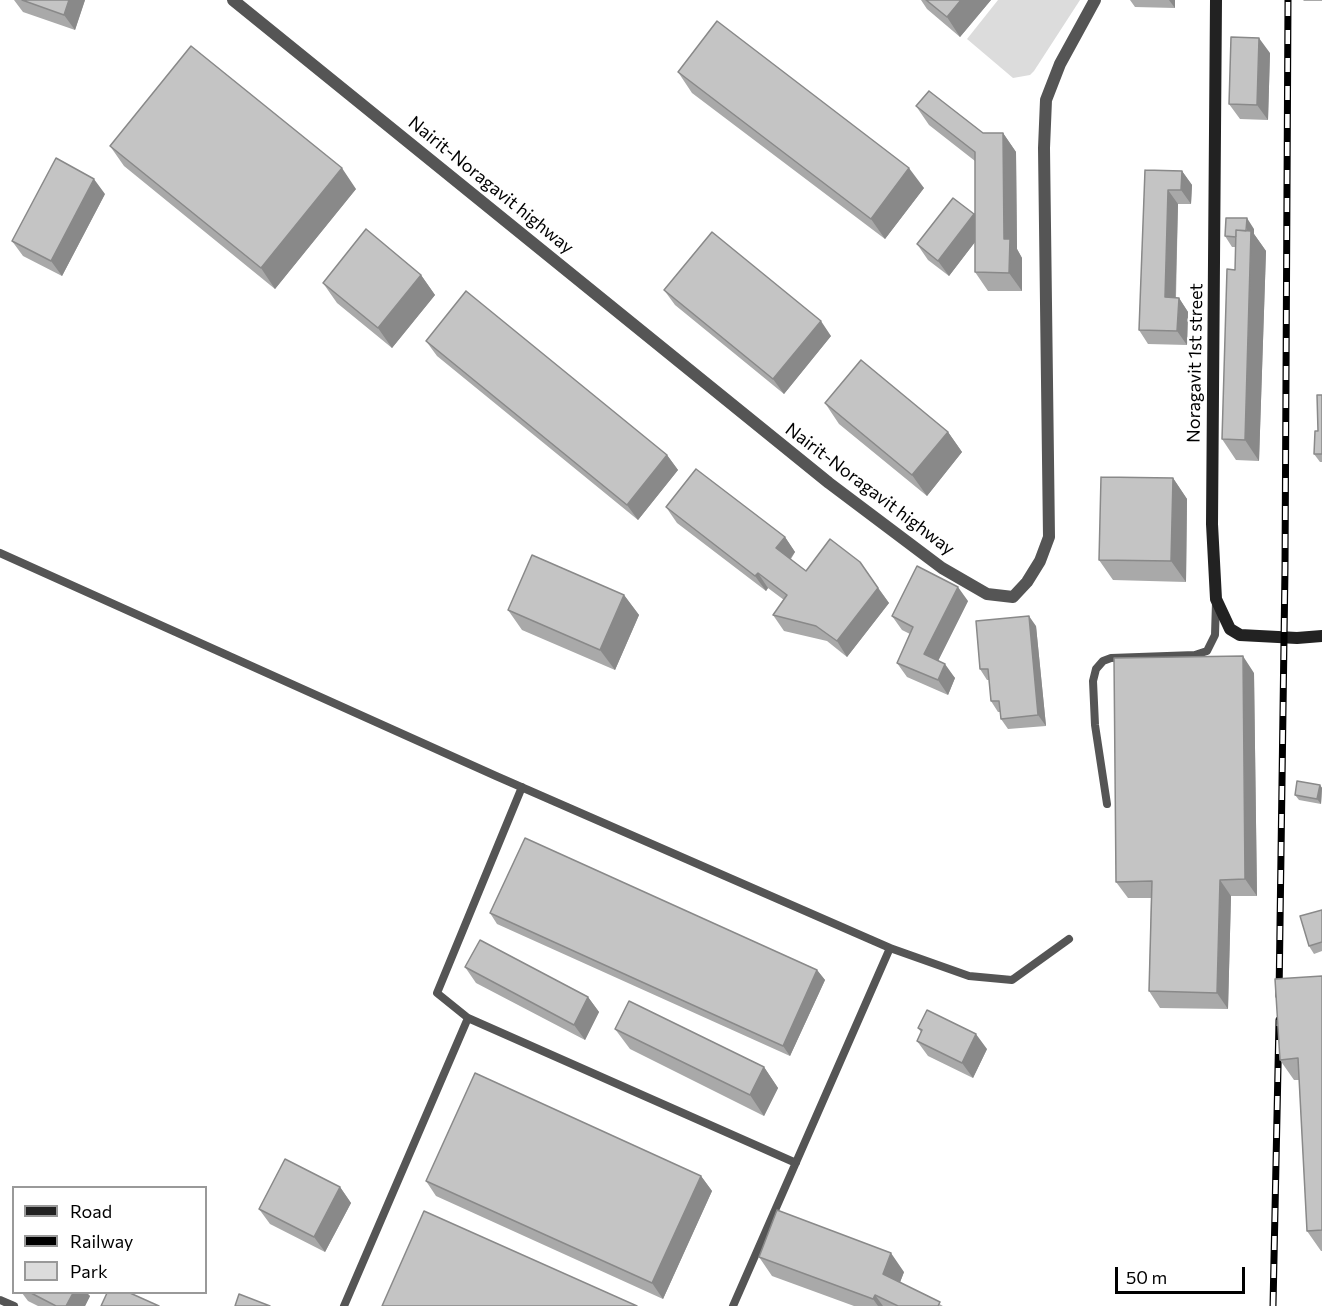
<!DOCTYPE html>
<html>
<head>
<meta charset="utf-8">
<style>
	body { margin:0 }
	#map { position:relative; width:1322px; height:1306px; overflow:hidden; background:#fff; font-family:Commissioner,sans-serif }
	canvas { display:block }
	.legend { position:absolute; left:12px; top:1186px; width:195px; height:108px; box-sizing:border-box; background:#fff; border:2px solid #999; margin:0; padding:8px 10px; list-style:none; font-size:18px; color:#000 }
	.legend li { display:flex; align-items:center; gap:12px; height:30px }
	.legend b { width:30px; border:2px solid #999 }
	.scale { position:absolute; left:1115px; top:1267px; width:130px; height:27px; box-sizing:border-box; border:3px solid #000; border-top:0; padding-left:8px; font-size:18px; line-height:21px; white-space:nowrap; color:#000; -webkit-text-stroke:4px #fff; paint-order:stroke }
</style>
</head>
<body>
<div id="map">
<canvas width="1322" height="1306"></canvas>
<ul class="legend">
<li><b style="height:8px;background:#222"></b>Road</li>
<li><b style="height:8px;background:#000"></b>Railway</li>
<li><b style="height:16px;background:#dcdcdc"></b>Park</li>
</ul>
<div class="scale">50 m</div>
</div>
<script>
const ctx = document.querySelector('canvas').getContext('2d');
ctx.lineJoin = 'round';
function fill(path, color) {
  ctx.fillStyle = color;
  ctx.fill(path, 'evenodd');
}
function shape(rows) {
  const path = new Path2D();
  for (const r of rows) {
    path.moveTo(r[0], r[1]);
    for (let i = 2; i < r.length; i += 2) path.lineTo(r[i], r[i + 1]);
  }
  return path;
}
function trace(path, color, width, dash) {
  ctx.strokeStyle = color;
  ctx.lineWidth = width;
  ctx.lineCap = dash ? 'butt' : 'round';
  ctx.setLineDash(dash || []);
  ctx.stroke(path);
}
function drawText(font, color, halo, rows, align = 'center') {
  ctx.font = font + ' Commissioner,sans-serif';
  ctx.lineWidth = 4.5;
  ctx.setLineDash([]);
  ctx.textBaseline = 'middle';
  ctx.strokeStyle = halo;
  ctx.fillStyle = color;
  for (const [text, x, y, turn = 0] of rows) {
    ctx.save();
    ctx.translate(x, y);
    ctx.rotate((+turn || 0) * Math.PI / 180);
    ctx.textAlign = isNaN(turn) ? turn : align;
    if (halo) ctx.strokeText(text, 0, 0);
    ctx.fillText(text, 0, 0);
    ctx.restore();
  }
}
const green = shape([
	[998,0,1080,0,1034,71,1030,75,1013,78,967,39]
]);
const service = shape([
	[0,553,496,776,890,948,969,976,1012,980,1069,939],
	[522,787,437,993,468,1018,796,1163],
	[1107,804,1095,725,1093,681,1096,669,1103,661,1111,658,1195,655,1207,651,1215,635,1216,602],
	[0,1300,14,1306],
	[344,1306,468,1018],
	[733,1306,890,948]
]);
const tertiary = shape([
	[233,0,829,483,942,568,987,594,1013,597,1027,582,1040,561,1049,537,1044,148,1046,100,1060,64,1095,0]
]);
const secondary = shape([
	[1216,0,1212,524,1216,599,1230,629,1240,635,1297,638,1322,636]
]);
const rail = shape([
	[1279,996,1285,568,1288,0],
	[1273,1306,1279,1020]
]);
const wall = shape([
	[14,0,85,0,75,30,23,12],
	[921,0,991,0,960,37,927,9],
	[1130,0,1175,0,1175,8,1135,7],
	[1303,0,1322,0,1322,1,1304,1],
	[1270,53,1268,120,1240,119,1229,104],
	[678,72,924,188,885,239,692,93],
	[916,106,983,133,1003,133,1016,152,1017,249,1022,258,1022,291,988,291,975,272,975,242,949,276,928,260,917,244,975,216,975,161,929,125],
	[110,146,356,189,275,289,124,166],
	[1145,170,1182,171,1192,185,1191,204,1178,204,1176,298,1179,298,1188,312,1187,345,1148,344,1139,330],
	[105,194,62,276,23,256,12,241],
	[1254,229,1254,234,1266,251,1259,461,1236,460,1222,439,1235,270,1235,247,1232,247,1225,236],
	[421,275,435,295,392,348,337,303,323,283],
	[664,290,831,336,784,394,675,305],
	[426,341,667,455,678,470,638,520,437,356],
	[1322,395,1322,462,1320,462,1314,454,1318,431],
	[825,403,948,432,962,452,927,496,839,424],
	[1173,478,1187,499,1186,582,1113,580,1099,560],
	[666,507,785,537,795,552,791,559,806,571,860,562,889,603,847,657,827,641,784,631,773,615,784,600,768,588,766,591,677,523],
	[624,595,639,615,615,670,522,630,508,610],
	[968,601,938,661,955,678,948,695,907,677,897,663,910,634,902,630,892,616],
	[1036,626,1046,726,1008,729,1001,719,1000,712,998,712,991,701,989,680,987,680,980,669],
	[1254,673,1257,896,1231,896,1228,1009,1160,1008,1149,991,1151,898,1128,898,1116,882],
	[1320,785,1322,788,1321,804,1299,800,1295,795],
	[1322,910,1322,951,1314,954,1309,946],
	[490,913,817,970,825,980,790,1056,497,924],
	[465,967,588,997,599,1012,585,1040,476,983],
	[1322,976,1322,1251,1321,1251,1307,1231,1299,1080,1294,1080,1280,1060],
	[918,1028,987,1049,973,1078,928,1056,917,1041,921,1032],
	[615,1029,764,1067,778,1088,764,1116,630,1049],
	[701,1176,712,1191,663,1299,436,1196,426,1181],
	[340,1187,351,1203,325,1252,270,1224,259,1209],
	[759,1257,904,1272,900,1282,943,1306,854,1306,772,1276],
	[22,1293,87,1293,90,1296,85,1306,38,1306,28,1301]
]);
const shadedWall = shape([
	[69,0,85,0,75,30,64,15],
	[961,0,991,0,960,37,947,17],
	[1169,0,1175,0,1175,8],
	[1259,38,1270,53,1268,120,1257,105],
	[1003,133,1016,152,1017,249,1022,258,1022,291,1009,273,1004,239],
	[342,168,356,189,275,289,261,268],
	[909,168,924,188,885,239,871,219],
	[1182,171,1192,185,1191,204,1181,190],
	[94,179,105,194,62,276,51,261],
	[1168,190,1178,204,1175,311,1165,297],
	[974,214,985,229,949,276,938,261],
	[1247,218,1254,229,1254,234,1266,251,1259,461,1245,440],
	[421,275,435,295,392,348,378,328],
	[1179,298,1188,312,1187,345,1177,331],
	[821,321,831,336,784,394,773,379],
	[948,432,962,452,927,496,912,475],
	[667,455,678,470,638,520,627,505],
	[1173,478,1187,499,1186,582,1171,561],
	[785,537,795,552,787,563,776,548],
	[758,573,768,588,766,591,755,576],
	[958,587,968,601,934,669,924,654],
	[878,588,889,603,847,657,837,641],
	[624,595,639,615,615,670,600,650],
	[1029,616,1036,626,1046,726,1038,715],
	[1243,656,1254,673,1257,896,1245,879],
	[945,664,955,678,948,695,938,680],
	[1320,785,1322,788,1321,804,1317,799],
	[1220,880,1231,896,1228,1009,1217,993],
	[817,970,825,980,790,1056,783,1046],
	[588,997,599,1012,585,1040,574,1025],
	[976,1034,987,1049,973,1078,962,1063],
	[764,1067,778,1088,764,1116,750,1095],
	[701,1176,712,1191,663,1299,652,1283],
	[340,1187,351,1203,325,1252,314,1237],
	[891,1253,904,1272,896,1293,883,1274],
	[73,1293,87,1293,90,1296,85,1306,66,1306],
	[875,1295,883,1306,878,1306,873,1299]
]);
const building = shape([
	[22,0,69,0,64,15,22,0],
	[926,0,961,0,947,17,926,0],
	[717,21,909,168,871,219,678,72,717,21],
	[1231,37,1259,38,1257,105,1229,104,1231,37],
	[191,46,342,168,261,268,110,146,191,46],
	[929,91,983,133,1003,133,1004,239,1010,239,1009,273,975,272,975,152,916,106,929,91],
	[56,158,94,179,51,261,12,241,56,158],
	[1145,170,1182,171,1181,190,1168,190,1165,297,1179,298,1177,331,1139,330,1145,170],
	[953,198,974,214,938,261,917,244,953,198],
	[1226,218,1247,218,1246,231,1236,230,1236,237,1225,236,1226,218],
	[366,229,421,275,378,328,323,283,366,229],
	[1236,230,1251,231,1245,440,1222,439,1227,269,1235,270,1236,230],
	[712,232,821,321,773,379,664,290,712,232],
	[466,291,667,455,627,505,426,341,466,291],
	[861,360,948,432,912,475,825,403,861,360],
	[1317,395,1322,395,1322,454,1314,454,1315,431,1318,431,1317,395],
	[696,469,785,537,776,548,806,571,830,539,860,562,878,588,837,641,816,626,773,615,787,595,758,573,755,576,666,507,696,469],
	[1101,477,1173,478,1171,561,1099,560,1101,477],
	[532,555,624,595,600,650,508,610,532,555],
	[917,566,958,587,924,654,945,664,938,680,897,663,913,627,892,616,917,566],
	[1029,616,1038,715,1001,719,999,701,991,701,988,669,980,669,976,621,1029,616],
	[1243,656,1245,879,1220,880,1217,993,1149,991,1152,881,1116,882,1114,658,1243,656],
	[1297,781,1320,785,1317,799,1295,795,1297,781],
	[525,838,817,970,783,1046,490,913,525,838],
	[1322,910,1322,942,1309,946,1300,916,1322,910],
	[480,940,588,997,574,1025,465,967,480,940],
	[1322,976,1322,1230,1307,1231,1298,1058,1280,1060,1275,979,1322,976],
	[629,1001,764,1067,750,1095,615,1029,629,1001],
	[927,1010,976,1034,962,1063,917,1041,922,1030,918,1028,927,1010],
	[475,1073,701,1176,652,1283,426,1181,475,1073],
	[285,1159,340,1187,314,1237,259,1209,285,1159],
	[777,1210,891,1253,883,1274,940,1302,938,1306,898,1306,875,1295,873,1299,759,1257,777,1210],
	[424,1211,637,1306,382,1306,424,1211],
	[31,1293,73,1293,66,1306,56,1306,31,1293],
	[107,1293,130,1293,159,1306,101,1306,107,1293],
	[239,1294,270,1306,235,1306,239,1294]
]);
const streetNames = [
	["Nairit-Noragavit highway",491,185,39],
	["Noragavit 1st street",1195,363,-89],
	["Nairit-Noragavit highway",870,489,37]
];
fill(green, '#dcdcdc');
trace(service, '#555', 8);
trace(tertiary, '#555', 12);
trace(secondary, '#222', 12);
trace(rail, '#000', 7);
trace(rail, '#fff', 4.5, [14]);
fill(wall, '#a9a9a9');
fill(shadedWall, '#898989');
fill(building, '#c4c4c4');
trace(building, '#898989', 1.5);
drawText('18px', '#000', '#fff', streetNames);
</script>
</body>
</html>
